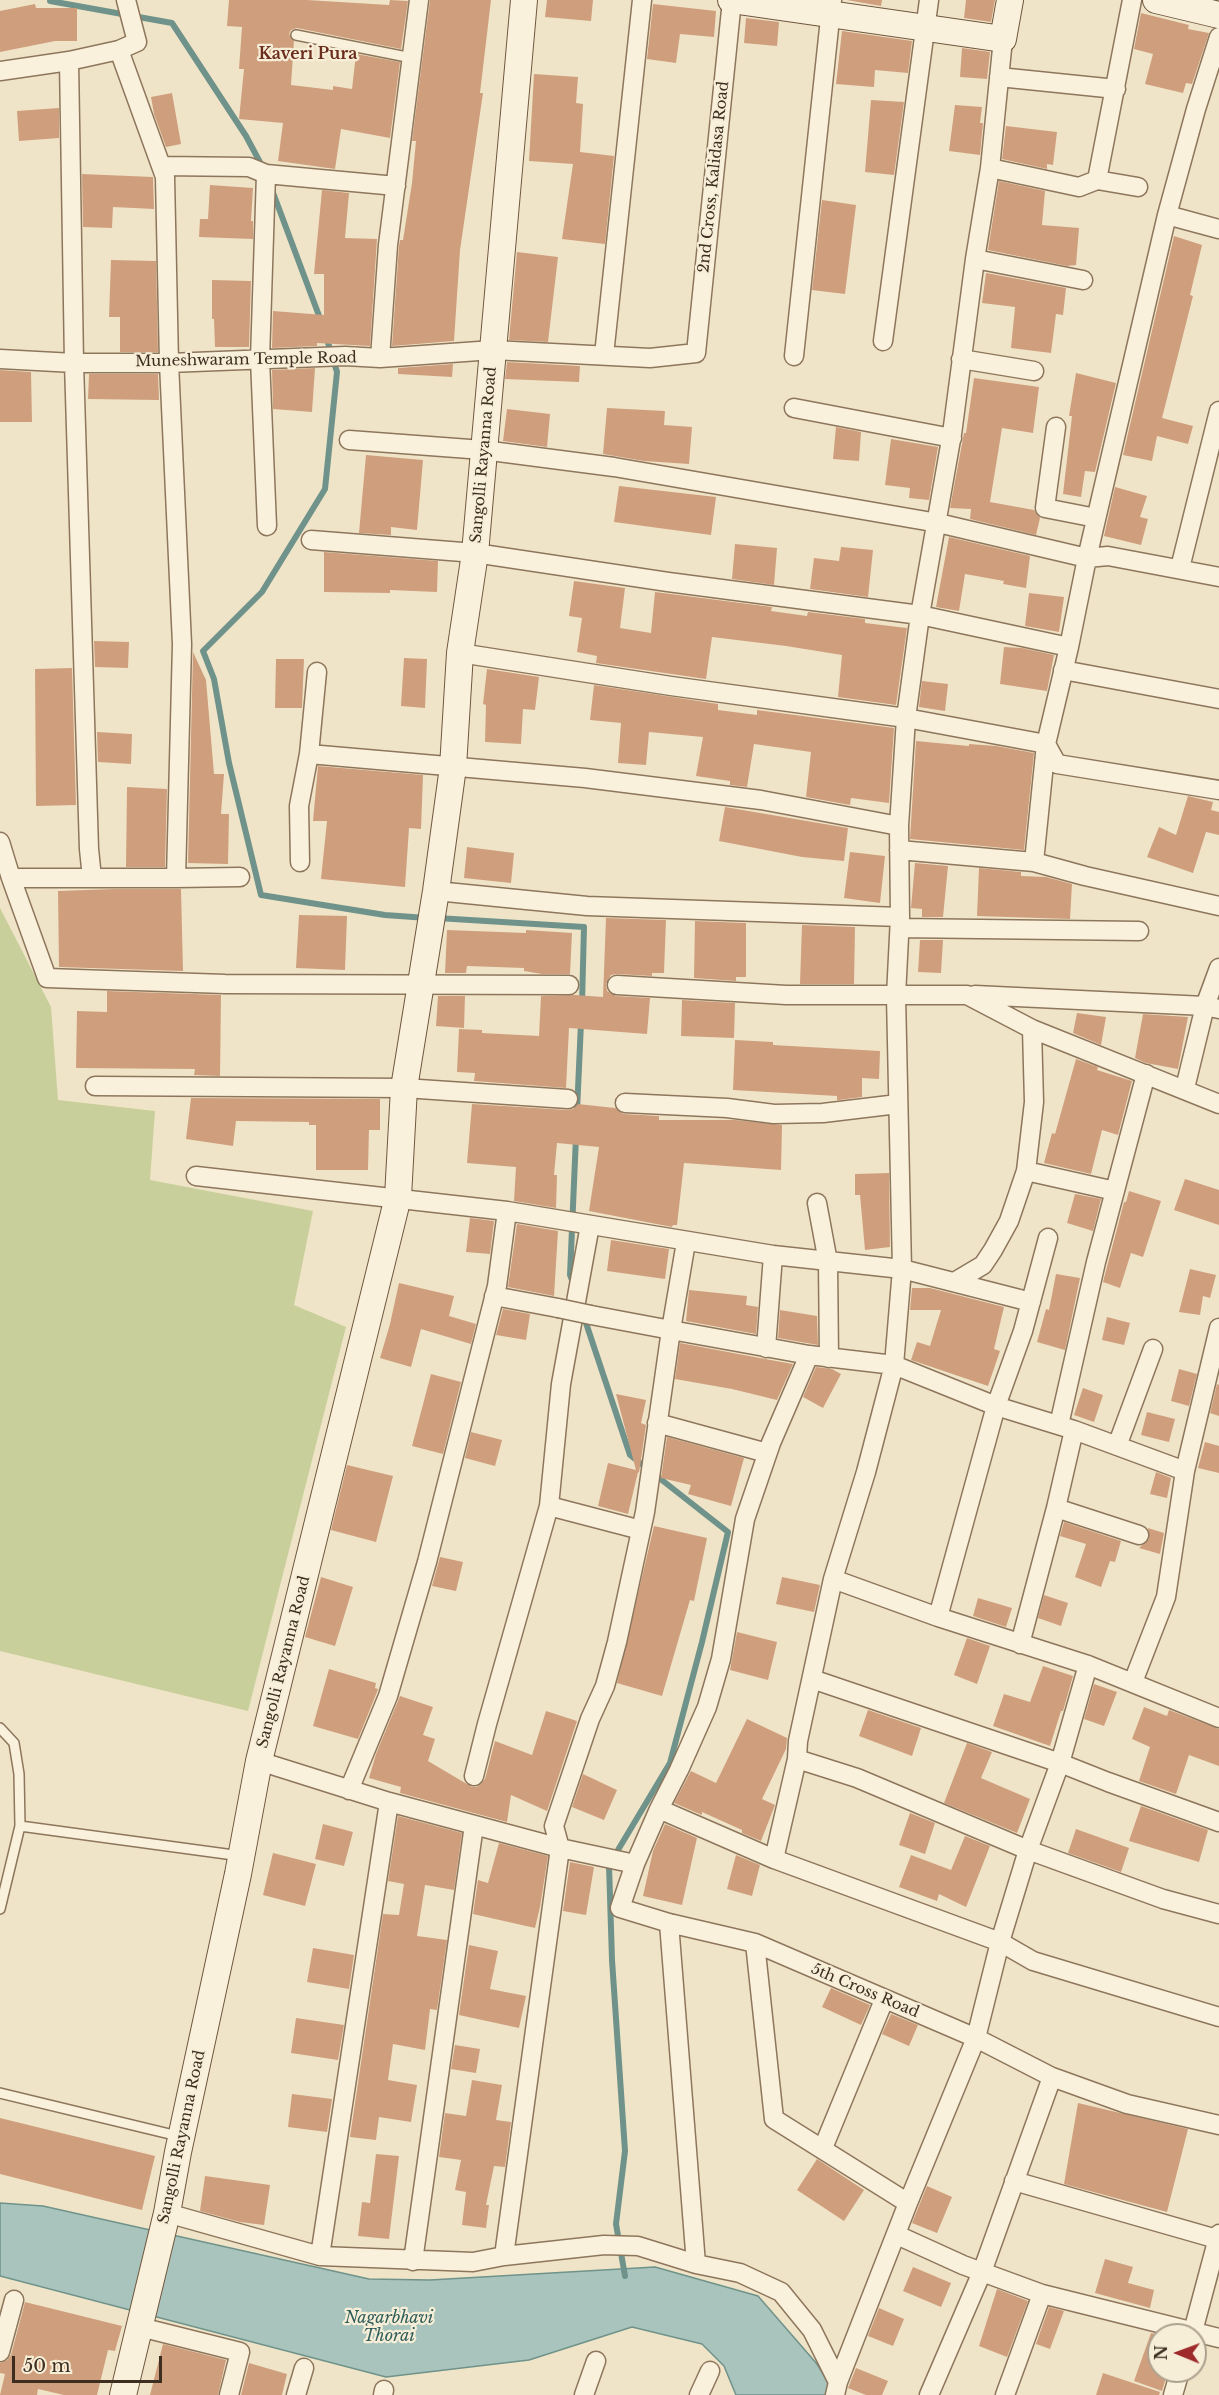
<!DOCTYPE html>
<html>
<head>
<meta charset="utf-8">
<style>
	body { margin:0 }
	#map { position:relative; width:1219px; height:2395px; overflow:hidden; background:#f0e4c8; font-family:"Libre Baskerville",serif }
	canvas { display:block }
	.north { position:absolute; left:1147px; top:2323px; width:60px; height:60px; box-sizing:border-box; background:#f7eed8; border:2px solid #ada18e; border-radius:50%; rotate:271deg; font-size:16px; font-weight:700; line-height:24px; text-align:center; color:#3d2e20 }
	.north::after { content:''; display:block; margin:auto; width:21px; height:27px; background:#9e2a2b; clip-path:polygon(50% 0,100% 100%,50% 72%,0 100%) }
	.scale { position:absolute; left:12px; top:2356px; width:150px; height:27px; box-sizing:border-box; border:3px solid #3d2e20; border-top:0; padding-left:8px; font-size:18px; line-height:21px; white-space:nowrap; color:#3d2e20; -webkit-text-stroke:4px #f7eed8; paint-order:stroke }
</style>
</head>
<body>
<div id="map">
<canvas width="1219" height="2395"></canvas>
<div class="north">N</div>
<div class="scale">50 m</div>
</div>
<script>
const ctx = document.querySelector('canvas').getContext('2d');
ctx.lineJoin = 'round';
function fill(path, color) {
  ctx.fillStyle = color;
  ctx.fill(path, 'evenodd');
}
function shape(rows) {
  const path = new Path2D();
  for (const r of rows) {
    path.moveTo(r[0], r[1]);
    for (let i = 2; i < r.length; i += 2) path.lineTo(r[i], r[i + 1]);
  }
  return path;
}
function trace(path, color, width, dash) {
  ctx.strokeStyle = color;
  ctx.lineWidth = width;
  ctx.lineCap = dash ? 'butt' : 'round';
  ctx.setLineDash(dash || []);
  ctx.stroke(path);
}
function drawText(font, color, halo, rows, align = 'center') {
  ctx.font = font + ' "Libre Baskerville",serif';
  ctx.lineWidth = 4.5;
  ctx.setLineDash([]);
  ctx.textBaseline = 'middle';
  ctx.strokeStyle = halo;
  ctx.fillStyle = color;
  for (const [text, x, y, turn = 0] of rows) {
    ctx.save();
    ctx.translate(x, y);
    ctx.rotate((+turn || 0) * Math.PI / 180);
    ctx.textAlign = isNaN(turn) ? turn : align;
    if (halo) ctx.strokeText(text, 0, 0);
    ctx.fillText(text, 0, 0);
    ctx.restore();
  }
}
const green = shape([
	[0,908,51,1007,58,1100,155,1111,150,1180,313,1211,294,1305,346,1327,248,1711,0,1651]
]);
const water = shape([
	[0,2203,43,2206,369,2279,430,2280,655,2267,758,2296,817,2364,836,2395,736,2395,724,2366,702,2344,632,2327,529,2360,386,2377,0,2276,0,2203]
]);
const stream = shape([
	[50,1,172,23,246,136,262,166],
	[272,190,321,321],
	[326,336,337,372,325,489,262,592,203,651,214,679,229,763,261,895,385,915,427,918],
	[437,918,584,927,582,1004],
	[577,1111,581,1023],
	[574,1285,570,1275,576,1137],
	[584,1317,630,1455,728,1532,702,1642,670,1763,609,1865,612,1960,625,2151,616,2224,625,2276]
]);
const building = shape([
	[229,0,307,0,389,5,390,0,408,1,401,49,297,28,291,30,289,34,294,41,291,85,333,90,333,86,352,89,356,54,400,62,390,138,341,129,335,169,278,161,283,123,239,119,244,69,239,69,242,27,227,26],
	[430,0,491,0,480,93,483,93,460,250,454,341,392,346,399,246,400,240,403,240,412,183,416,141,412,141],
	[547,0,593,0,591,21,545,17],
	[847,0,882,0,881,6],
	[966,0,995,0,991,22,964,18],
	[35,4,36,8,77,8,77,41,55,41,0,52,0,11],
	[653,4,716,11,714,37,680,34,676,63,647,59],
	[1141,13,1189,25,1188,29,1209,33,1192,84,1186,83,1183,93,1145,84,1153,54,1134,49],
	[746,18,779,22,777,46,744,43],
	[842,31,912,41,908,73,875,70,874,87,836,84],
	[962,48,990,52,987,79,960,77],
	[534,74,578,77,576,103,583,104,580,152,614,156,605,244,562,239,573,164,529,161],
	[172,93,181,144,166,147,154,114,151,97],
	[871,100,904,102,894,175,865,172],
	[955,105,982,107,980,123,983,123,980,155,949,151],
	[59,108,59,138,19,141,17,111],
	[1006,126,1057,132,1053,165,1047,164,1047,169,1002,159],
	[82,174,153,177,154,209,113,207,112,228,83,227],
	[999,181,1045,191,1042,225,1079,228,1076,265,1067,266,988,250],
	[210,185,253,188,251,221,253,221,253,239,199,237,200,219,208,219],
	[322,190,349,193,345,238,377,239,370,346,317,343,317,346,272,348,273,311,324,315,324,274,314,274],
	[822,200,856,205,845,294,812,290],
	[1174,236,1202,245,1190,295,1193,296,1162,418,1193,426,1188,444,1157,436,1152,461,1123,455],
	[517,252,558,257,548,342,509,340],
	[111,260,156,261,158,352,120,352,120,317,109,317],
	[986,273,1066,288,1063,315,1056,314,1051,353,1011,348,1015,307,982,303],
	[212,280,251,281,249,347,215,347,214,319,212,319],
	[507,362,580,366,579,382,505,379],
	[453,364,452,377,398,374,398,368],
	[315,368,312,412,273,409,272,370],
	[0,370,31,372,32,422,0,422],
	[1076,373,1116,383,1095,472,1085,471,1081,497,1063,494,1072,416,1069,416],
	[89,374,158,374,159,400,88,399],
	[974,378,1039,387,1033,433,1002,428,990,502,1034,510,1040,518,1036,535,970,519,971,509,950,508,964,433,966,433],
	[607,408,665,411,664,425,692,427,689,464,644,461,603,454],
	[507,409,550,414,547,447,503,441],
	[836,427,861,432,859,461,833,459],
	[891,439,938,447,929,500,909,498,910,488,885,485],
	[366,455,423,460,417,530,391,527,391,535,359,533],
	[619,486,716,497,711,535,614,522],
	[1115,487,1147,496,1140,517,1148,519,1141,545,1104,536],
	[949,537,1030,556,1026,588,1003,584,1004,581,965,574,959,611,936,607],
	[735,544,777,548,774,585,732,579],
	[841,547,873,550,868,597,810,589,814,558,839,561],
	[324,552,438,561,437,592,390,590,390,593,324,592],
	[574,581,625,588,620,628,651,633,655,592,772,607,771,611,807,616,808,612,865,619,865,623,907,628,896,705,838,697,842,655,786,646,712,637,706,679,596,663,597,656,577,652,582,618,569,616],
	[1029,593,1064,597,1059,632,1025,626],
	[94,641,129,642,128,668,95,667],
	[1004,647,1022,648,1054,655,1047,691,1000,684],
	[193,652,206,680,214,774,224,774,221,814,229,814,228,864,188,863],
	[404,658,427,659,425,708,401,706],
	[276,659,304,659,302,708,275,708],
	[72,668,76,805,36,806,35,669],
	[487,669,539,677,535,710,523,709,521,744,485,742,486,705,483,704],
	[922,681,948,684,945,711,919,707],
	[594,685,718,704,718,710,757,715,757,710,894,728,889,803,851,798,850,805,806,797,811,752,754,744,747,787,730,785,730,781,696,776,703,737,649,732,646,765,618,763,621,723,590,720],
	[97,732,132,734,131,764,98,762],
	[916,741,969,746,969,744,996,746,1034,753,1024,850,910,839],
	[318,766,423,775,421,829,409,828,405,887,321,879,327,821,313,821],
	[127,787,167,789,165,867,126,867],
	[1188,796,1213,802,1211,810,1219,812,1219,835,1206,832,1193,873,1147,857,1159,827,1176,835],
	[725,807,848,828,844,861,802,857,719,841],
	[467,847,514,853,511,883,464,878],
	[850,852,885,856,880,903,844,898],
	[915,863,948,866,943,917,922,917,922,909,911,908],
	[979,868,1021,872,1021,876,1046,877,1072,884,1070,919,977,916],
	[114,889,181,889,183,971,59,967,58,891],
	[299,915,347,916,345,970,296,968],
	[606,918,666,920,664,973,652,973,652,976,617,974,611,975,606,984,607,991,616,996,650,998,647,1034,569,1028,566,1088,474,1081,475,1073,457,1072,459,1029,482,1030,482,1033,539,1036,541,996,575,995,603,997],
	[695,921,746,923,746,977,736,977,736,981,694,978],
	[802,925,855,927,854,984,800,984],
	[447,930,526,933,526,930,572,933,570,974,542,974,524,971,524,968,467,966,466,973,445,973],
	[920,940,943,940,941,973,918,972],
	[107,991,221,995,220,1076,194,1075,195,1069,76,1068,77,1011,107,1012],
	[438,996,465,996,464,1028,436,1026],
	[682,1000,735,1003,734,1038,681,1036],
	[1077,1013,1106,1017,1101,1045,1073,1033],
	[1143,1014,1188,1017,1178,1069,1146,1063,1135,1058],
	[735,1040,773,1042,773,1045,880,1051,879,1079,862,1078,862,1097,839,1100,837,1100,837,1096,733,1090],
	[1076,1059,1098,1067,1097,1070,1132,1081,1118,1135,1102,1130,1091,1174,1044,1163,1052,1133,1055,1134],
	[191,1098,380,1099,380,1130,369,1130,368,1170,316,1170,316,1125,309,1125,309,1122,236,1121,233,1146,186,1139],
	[472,1104,567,1110,573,1109,578,1104,615,1108,624,1114,659,1116,659,1120,735,1120,782,1125,781,1170,684,1163,677,1225,673,1225,672,1227,589,1211,599,1147,557,1143,554,1175,557,1175,556,1208,514,1201,516,1167,467,1163],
	[889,1173,890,1247,865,1250,860,1195,855,1195,855,1174],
	[1185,1179,1219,1190,1219,1225,1174,1210],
	[1129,1191,1161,1201,1143,1257,1131,1253,1120,1288,1103,1282,1124,1202,1126,1202],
	[1075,1194,1101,1199,1093,1231,1067,1223],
	[470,1218,494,1221,490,1254,466,1252],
	[517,1224,558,1231,554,1296,508,1287],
	[611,1240,669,1249,665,1279,607,1271],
	[1190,1269,1216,1275,1210,1298,1203,1296,1200,1315,1179,1312],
	[1056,1274,1080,1278,1065,1350,1037,1342,1046,1309,1049,1310],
	[399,1283,454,1296,449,1316,476,1324,471,1344,421,1329,411,1367,380,1358,390,1324],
	[912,1288,930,1288,1004,1307,994,1349,1000,1351,988,1386,911,1360,917,1342,930,1346,941,1310,910,1310],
	[689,1290,747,1296,746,1305,758,1307,756,1334,686,1321],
	[503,1309,530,1314,526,1340,496,1335],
	[780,1310,817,1316,818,1345,778,1338],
	[1107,1317,1130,1323,1124,1345,1102,1340],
	[680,1343,765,1359,793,1364,777,1400,732,1389,675,1379],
	[816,1367,832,1369,841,1374,823,1408,803,1397],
	[1179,1369,1197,1374,1189,1406,1171,1401],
	[431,1374,461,1382,443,1454,412,1446],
	[1217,1384,1219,1385,1219,1416,1210,1413],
	[1083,1388,1103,1395,1094,1422,1074,1415],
	[616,1394,646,1400,641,1423,646,1425,639,1473,638,1472,628,1514,598,1506,608,1463,636,1470],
	[1147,1412,1175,1419,1169,1442,1141,1435],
	[471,1432,502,1440,495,1466,465,1458],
	[667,1437,744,1458,731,1506,688,1494,691,1485,661,1478],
	[1205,1442,1219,1446,1219,1473,1198,1468],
	[347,1465,393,1476,376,1542,331,1530],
	[1156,1472,1171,1478,1167,1498,1150,1494],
	[1064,1522,1121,1541,1115,1562,1110,1561,1101,1587,1075,1577,1086,1544,1060,1536],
	[654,1526,707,1538,694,1601,690,1600,662,1696,617,1683],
	[1148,1528,1164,1533,1160,1554,1139,1548,1149,1539],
	[440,1557,463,1562,456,1591,432,1586],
	[321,1577,353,1587,335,1646,305,1637],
	[782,1577,820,1585,814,1612,776,1604],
	[1044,1595,1068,1603,1061,1626,1038,1618],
	[978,1598,1012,1608,1006,1627,973,1616],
	[737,1632,777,1642,768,1680,730,1670],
	[967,1638,990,1646,977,1684,954,1675],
	[1043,1666,1073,1676,1063,1711,1061,1711,1050,1746,993,1726,1004,1694,1030,1702],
	[329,1669,376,1683,375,1688,378,1689,377,1692,358,1739,313,1726],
	[1094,1684,1117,1692,1104,1726,1084,1719],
	[400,1696,433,1707,423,1735,435,1739,428,1761,472,1787,477,1787,485,1779,495,1741,532,1755,546,1711,577,1721,547,1811,511,1795,507,1822,400,1793,401,1787,369,1778,376,1754],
	[1144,1707,1167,1716,1169,1710,1219,1729,1219,1766,1189,1755,1176,1794,1139,1781,1150,1747,1132,1739],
	[868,1710,921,1728,912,1756,859,1736],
	[747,1719,787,1738,786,1749,762,1799,775,1805,761,1841,742,1833,742,1830,702,1812,702,1815,674,1803,691,1771,716,1783],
	[967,1743,992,1752,981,1778,1030,1799,1017,1833,944,1803],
	[583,1774,617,1790,604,1820,572,1807],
	[1141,1806,1208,1830,1199,1862,1129,1841],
	[910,1813,935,1823,925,1854,899,1845],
	[398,1816,462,1833,454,1890,425,1885,417,1936,447,1940,437,2010,430,2009,425,2050,393,2044,388,2080,417,2085,411,2122,379,2117,376,2140,350,2137,383,1914,399,1915,404,1884,388,1881],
	[323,1824,353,1832,344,1866,315,1859],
	[665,1824,697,1838,682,1905,643,1896,653,1851],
	[1076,1829,1129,1848,1121,1872,1068,1853],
	[965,1836,990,1846,966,1907,939,1894,937,1901,899,1887,911,1855,951,1870],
	[499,1843,548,1856,540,1907,535,1928,473,1914,478,1880,488,1883],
	[273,1853,316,1864,305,1906,263,1895],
	[736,1855,760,1865,752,1896,727,1889],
	[570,1862,594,1867,586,1915,563,1911],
	[469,1945,498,1951,490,1989,526,1996,519,2028,459,2015],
	[313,1948,354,1955,349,1989,307,1982],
	[831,1988,870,2005,861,2025,822,2007],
	[891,2014,918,2025,909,2046,882,2034],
	[296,2018,344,2025,338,2060,291,2053],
	[455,2045,480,2049,476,2073,451,2069],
	[472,2080,502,2085,496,2120,511,2122,505,2167,494,2166,486,2205,489,2205,486,2228,462,2225,466,2192,455,2190,461,2160,439,2157,445,2113,466,2116],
	[292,2094,332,2099,327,2132,288,2127],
	[1078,2103,1188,2129,1167,2212,1064,2184],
	[0,2118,155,2156,142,2210,0,2174],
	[376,2154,399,2156,389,2239,358,2236,362,2202,370,2203],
	[817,2159,864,2190,844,2221,797,2190],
	[205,2176,270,2185,264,2225,240,2222,200,2211],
	[927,2186,952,2197,937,2233,912,2223],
	[1105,2259,1133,2267,1128,2283,1154,2290,1150,2308,1095,2293],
	[913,2267,951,2283,941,2307,903,2291],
	[997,2289,1028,2301,1007,2357,979,2346],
	[25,2302,122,2326,115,2351,108,2350,97,2395,64,2395,38,2389,37,2395,0,2395,5,2374,0,2373,0,2363,7,2360,11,2355],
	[1049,2307,1064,2311,1050,2349,1036,2344],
	[879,2308,904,2319,893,2346,868,2336],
	[1151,2333,1159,2335,1159,2371,1168,2371,1162,2391,1134,2381],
	[163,2344,226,2360,218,2395,150,2395],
	[249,2363,287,2374,282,2395,241,2395],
	[856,2368,888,2381,882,2395,866,2395,848,2388],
	[1103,2373,1160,2392,1159,2395,1096,2395]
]);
const lane = shape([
	[296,35,412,58],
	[0,1728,14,1743,19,1774,20,1826,0,1909],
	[20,1826,241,1856],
	[0,2093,178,2136]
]);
const street = shape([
	[1003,39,990,168,975,259,952,434,920,615,906,718,899,826,900,917,896,996,902,1269,894,1365,866,1472,833,1579,798,1741,797,1759,857,1778,1028,1850,1163,1899,1219,1914],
	[119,50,165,177,169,363,182,644,176,878,240,877],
	[69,61,74,363,89,849,92,878,176,878],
	[0,71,69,61,119,50,137,42,126,0],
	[999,77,1116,89],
	[161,166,249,167,266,174,396,186],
	[990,168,1079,187,1097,180,1138,187],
	[266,174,260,359,267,526],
	[1097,180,1132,0],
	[1167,215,1219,229],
	[975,259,1083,280],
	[883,341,929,0],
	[604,355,642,0],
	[794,356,832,0],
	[380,358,388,245,419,0],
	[0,359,74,363,169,363,345,356,380,358,493,350,650,358,696,353,732,0],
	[961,359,1034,371],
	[794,408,952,438],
	[1056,427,1045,508,1096,518],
	[349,440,483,450,614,467,938,523,1087,558,1108,556,1219,577],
	[311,540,475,553,668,582,920,615,1069,647],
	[1180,568,1219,411],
	[460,653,671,686,906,718,1046,744,1057,764,1219,790],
	[1063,670,1219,699],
	[309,754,317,672],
	[0,842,11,878,47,978,225,984,569,985],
	[899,850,1034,862,1085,876,1219,906],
	[300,862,299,806,309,754,585,778,761,800,899,826],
	[1034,862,1046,744,1069,647,1087,558,1167,215,1196,109,1219,37],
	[11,878,92,878],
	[436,891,587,906,900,917],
	[900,928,1139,931],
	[617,985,786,995,967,995,1032,1029,1219,1104],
	[975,995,1205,1006,1219,1009],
	[95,1086,404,1088,568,1099],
	[1185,1088,1205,1006,1219,968],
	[625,1103,727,1108,774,1114,823,1113,898,1104],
	[1026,1171,1115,1191],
	[196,1176,507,1211,773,1255,902,1269,1031,1302],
	[817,1203,828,1262,829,1358],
	[956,1281,983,1265,993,1250,1009,1221,1026,1171,1034,1102,1032,1029],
	[494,1296,558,1308],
	[591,1315,671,1330,686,1242],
	[766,1348,773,1255],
	[657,1423,767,1453],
	[1059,1425,1096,1262,1146,1074],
	[1117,1446,1153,1349],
	[549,1506,641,1530],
	[1056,1508,1139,1535],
	[833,1579,938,1617,1088,1665,1219,1718],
	[938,1617,996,1406,1023,1331,1048,1238],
	[1020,1644,1056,1508,1074,1430],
	[812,1679,1060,1763,1108,1782,1219,1822],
	[1133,1682,1166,1597,1185,1471,1219,1328],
	[797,1759,774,1859,1000,1942,1033,1961,1219,2017],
	[259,1761,389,1802,560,1848,504,2256,473,2262,320,2256,389,1802],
	[474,1776,487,1724,549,1506,561,1384,590,1225],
	[349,1790,388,1696,427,1562,497,1286,507,1211],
	[659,1809,635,1864,620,1908,669,1923,755,1943,976,2038,1052,2077,1127,2104,1219,2125],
	[774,1859,659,1809,679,1770,707,1707,721,1659,745,1519,771,1443,809,1355],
	[635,1864,560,1848,554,1826,590,1719,605,1686,617,1642,645,1512,671,1330,809,1355,894,1365,996,1406,1074,1430,1185,1471],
	[669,1923,696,2264],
	[755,1943,774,2119,908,2203],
	[823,2148,884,2000],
	[1014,2181,1217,2239],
	[167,2213,320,2256],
	[897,2235,963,2265,1042,2294,1219,2338],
	[504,2256,604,2245,638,2246,696,2264,740,2273,781,2292,812,2330,838,2382],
	[413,2261,474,1825],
	[140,2327,240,2352,229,2395],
	[1192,2335,1219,2234],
	[0,2352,14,2300],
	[296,2395,304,2368],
	[383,2395,384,2390],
	[584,2395,596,2361],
	[699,2395,710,2371],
	[835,2395,838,2382,908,2203,976,2038,1000,1942,1028,1850,1060,1763,1088,1665],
	[929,2395,982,2272,1052,2077],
	[1005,2395,1042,2294],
	[1173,2395,1180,2371]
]);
const secondary = shape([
	[731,0,1003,39,1010,0],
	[1156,0,1219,15],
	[123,2395,167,2213,178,2152,238,1874,259,1761,398,1197,404,1088,436,891,453,767,460,653,475,553,524,0]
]);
const streetBridge = shape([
	[558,1308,591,1315]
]);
const streetNames = [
	["2nd Cross, Kalidasa Road",714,177,-84],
	["Muneshwaram Temple Road",246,360,-1],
	["Sangolli Rayanna Road",484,455,-85],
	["Sangolli Rayanna Road",284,1662,-76],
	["5th Cross Road",865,1991,23],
	["Sangolli Rayanna Road",182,2137,-78]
];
const neighbourhoodNames = [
	["Kaveri Pura",308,54]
];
const waterNames = [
	["Nagarbhavi",389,2318],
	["Thorai",389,2336]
];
fill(green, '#c9cf9b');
fill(water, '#a9c4bc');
trace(water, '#6f938a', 1.5);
trace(stream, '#6f938a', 6);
fill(building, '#cf9f7d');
trace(lane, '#8d765c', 12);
trace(street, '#8d765c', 21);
trace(secondary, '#6f573f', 28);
trace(lane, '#faf1dc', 9);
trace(street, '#faf1dc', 18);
trace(secondary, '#faf1dc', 26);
trace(streetBridge, '#8d765c', 21, []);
trace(streetBridge, '#faf1dc', 18);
drawText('15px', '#3d2e20', '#f7eed8', streetNames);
drawText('bold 16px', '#6b2e1e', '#f7eed8', neighbourhoodNames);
drawText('italic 16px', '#2f5d5a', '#f7eed8', waterNames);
</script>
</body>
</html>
